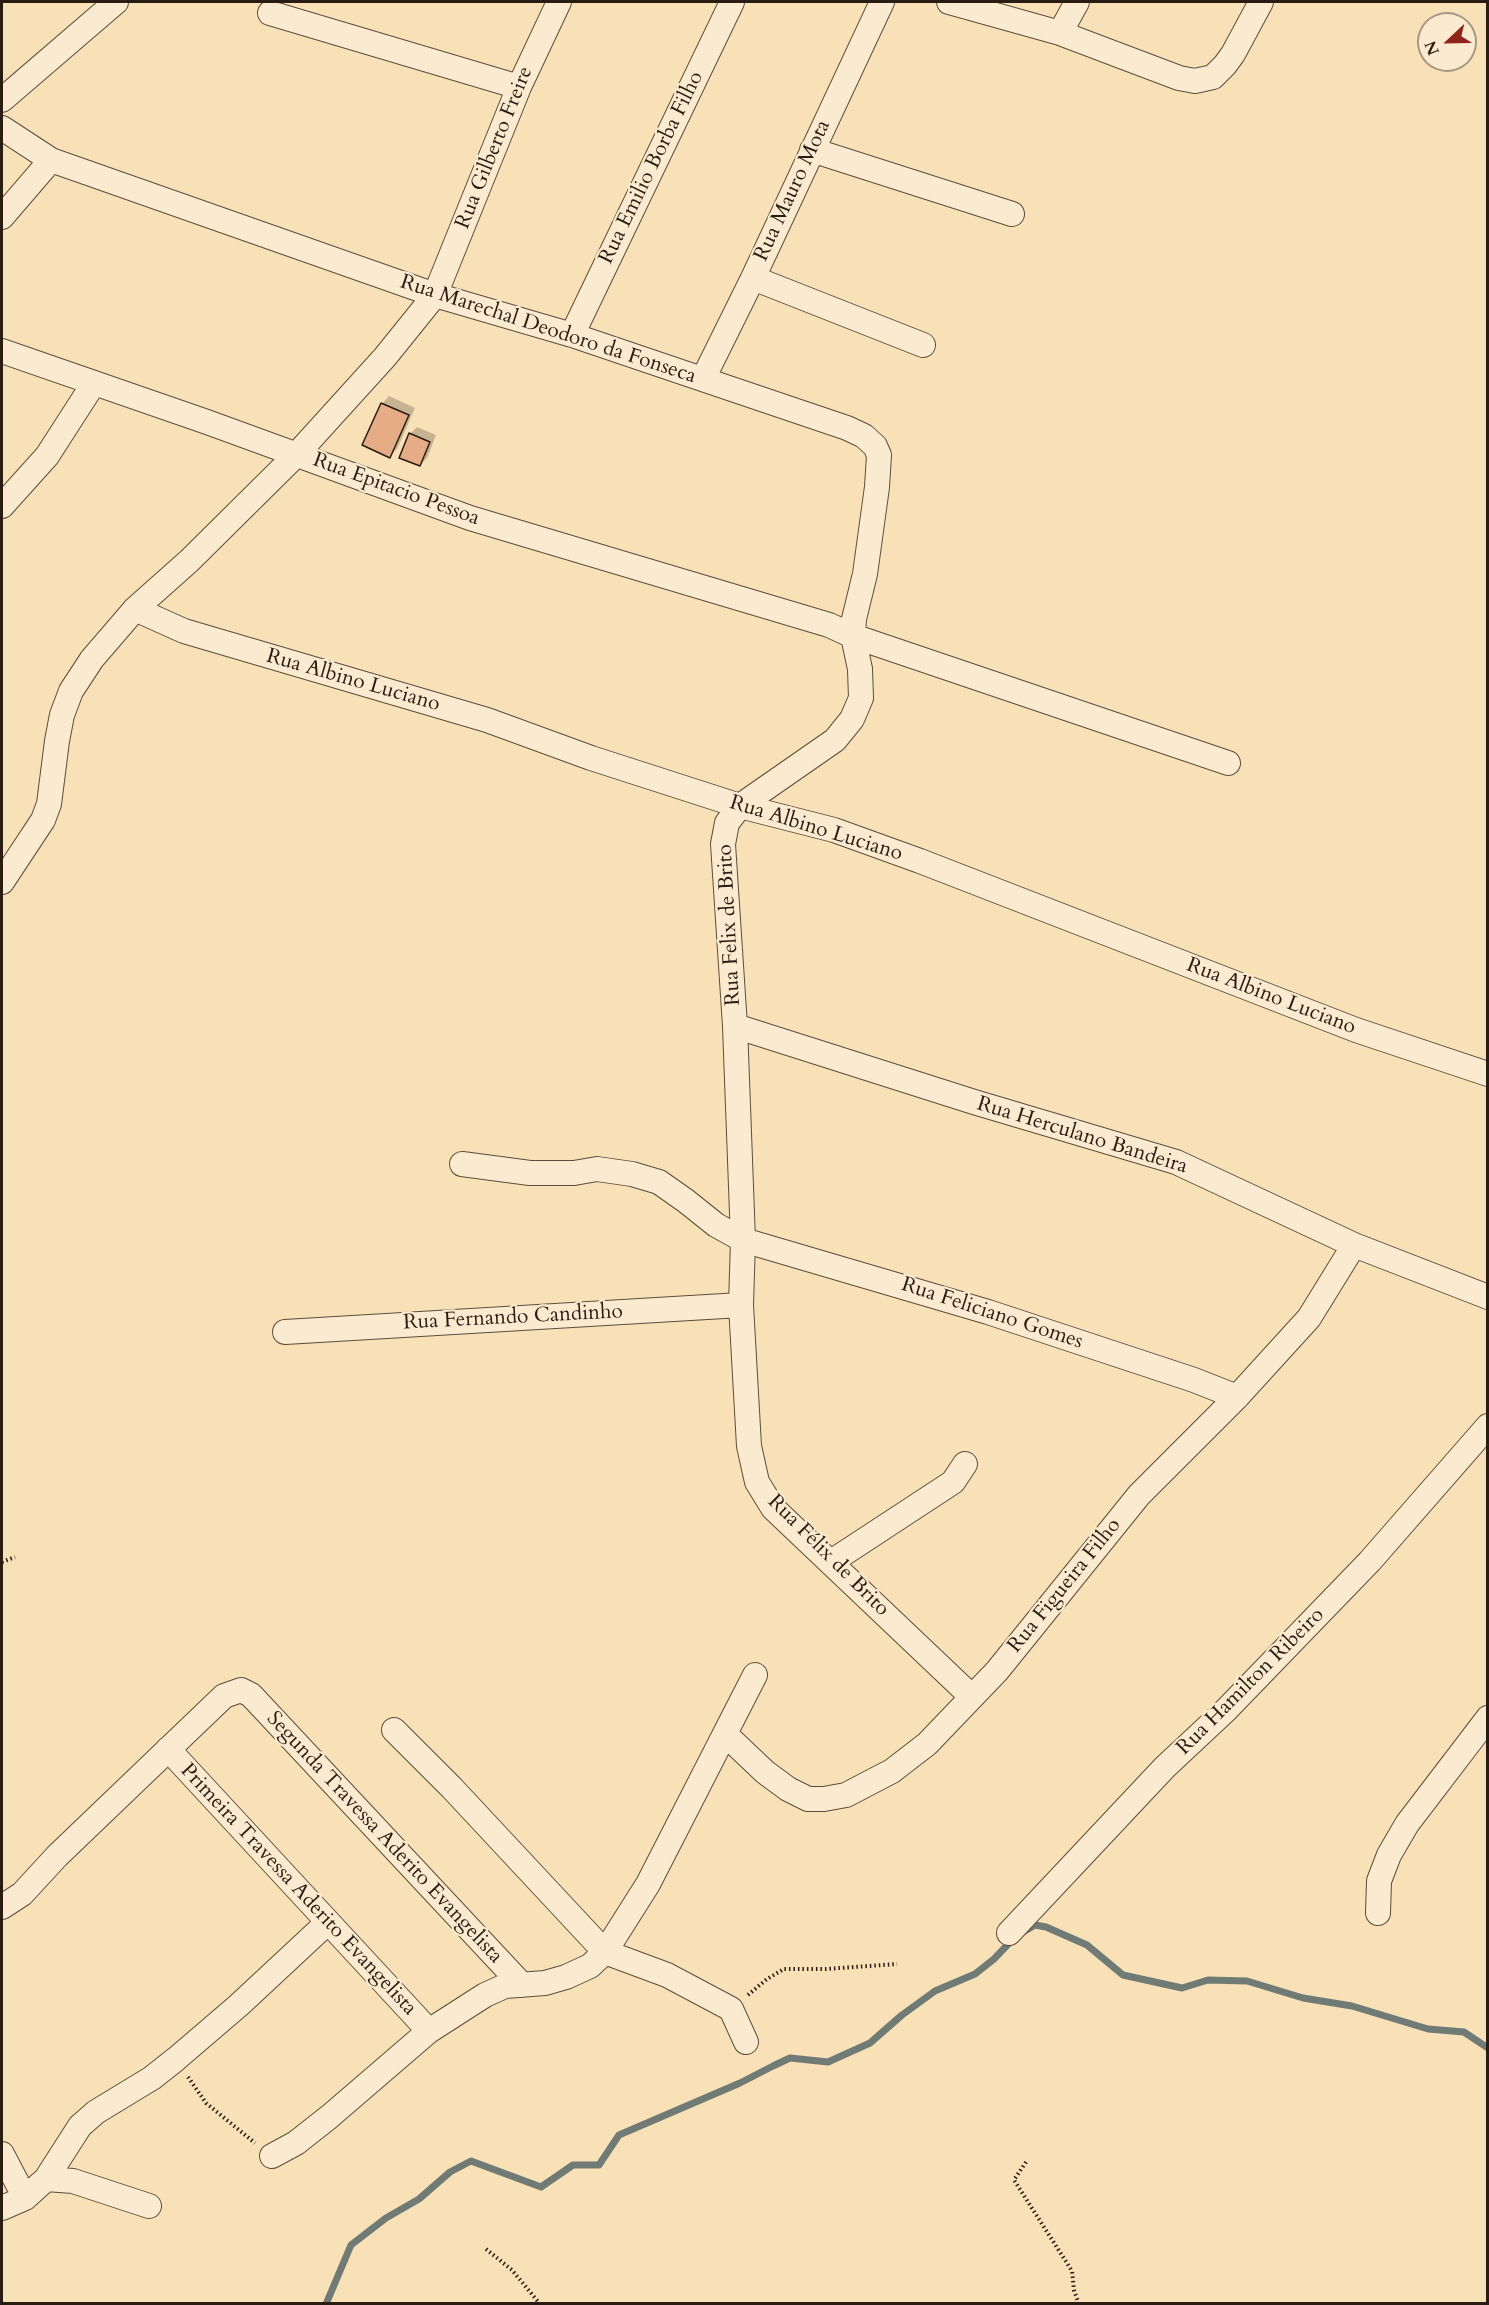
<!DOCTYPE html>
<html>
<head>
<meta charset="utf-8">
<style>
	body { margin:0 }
	#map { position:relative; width:1489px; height:2305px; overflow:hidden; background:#f8e0b7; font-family:Cardo,serif }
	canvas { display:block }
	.frame { position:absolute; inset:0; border:3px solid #281c13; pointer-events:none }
	.north { position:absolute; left:1417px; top:12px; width:60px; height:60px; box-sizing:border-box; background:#faebd0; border:2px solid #a69884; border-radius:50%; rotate:248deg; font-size:16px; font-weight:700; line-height:24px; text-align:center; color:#281c13 }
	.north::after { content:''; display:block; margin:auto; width:21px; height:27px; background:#8f2418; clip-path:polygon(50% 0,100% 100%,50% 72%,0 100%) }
</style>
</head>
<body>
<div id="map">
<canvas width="1489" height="2305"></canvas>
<div class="frame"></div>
<div class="north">N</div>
</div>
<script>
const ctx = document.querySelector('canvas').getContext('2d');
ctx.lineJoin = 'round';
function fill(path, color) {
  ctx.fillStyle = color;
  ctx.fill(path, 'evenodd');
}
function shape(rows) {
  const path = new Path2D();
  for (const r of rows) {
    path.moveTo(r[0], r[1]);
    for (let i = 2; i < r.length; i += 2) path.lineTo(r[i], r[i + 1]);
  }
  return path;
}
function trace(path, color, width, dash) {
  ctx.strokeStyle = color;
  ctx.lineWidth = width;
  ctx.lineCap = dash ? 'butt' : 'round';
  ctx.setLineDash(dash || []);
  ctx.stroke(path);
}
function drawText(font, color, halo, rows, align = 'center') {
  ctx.font = font + ' Cardo,serif';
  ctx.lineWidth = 4.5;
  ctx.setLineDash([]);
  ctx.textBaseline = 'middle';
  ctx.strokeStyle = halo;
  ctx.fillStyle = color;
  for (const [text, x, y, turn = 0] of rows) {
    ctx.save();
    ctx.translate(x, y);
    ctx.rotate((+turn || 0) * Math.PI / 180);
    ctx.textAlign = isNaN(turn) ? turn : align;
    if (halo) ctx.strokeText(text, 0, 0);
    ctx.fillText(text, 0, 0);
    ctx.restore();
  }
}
const shadow = shape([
	[389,396,415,408,397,449,389,456,382,404],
	[417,427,436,435,427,458,420,465,410,434]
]);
const stream = shape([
	[1023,1932,1035,1925,1046,1927,1087,1945,1123,1975,1182,1988,1208,1980,1247,1981,1303,1998,1352,2006,1428,2029,1464,2032,1488,2048],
	[326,2304,351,2245,386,2218,419,2199,450,2172,471,2161,541,2187,573,2165,599,2165,619,2135,740,2083,773,2066,790,2058,828,2062,870,2043,902,2015,935,1991,975,1974,994,1959,1014,1938]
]);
const building = shape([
	[381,403,409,415,390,458,362,445,381,403],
	[409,433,430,442,420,466,399,458,409,433]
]);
const path = shape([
	[2,1562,15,1557],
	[748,1995,767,1979,784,1969,825,1969,897,1964],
	[188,2077,206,2103,255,2143],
	[1026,2162,1014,2180,1072,2271,1074,2290,1079,2304],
	[486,2249,512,2270,540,2304]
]);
const street = shape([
	[949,2,1060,33,1179,78,1195,81,1213,77,1225,65,1233,54,1261,2],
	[270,13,519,87],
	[1060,33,1077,2],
	[2,100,116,2],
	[2,128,51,160,435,295,572,335,847,428,864,436,875,446,879,455,877,487,865,574,854,619,853,636,860,669,861,698,852,719,835,740,740,806,727,823,723,844,735,1026,743,1240,741,1305,749,1446,757,1482,773,1508,972,1697],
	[812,150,1012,214],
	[2,217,51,160],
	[753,278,923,345],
	[572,335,732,2],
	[2,351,207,422,470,518,829,625,853,636,1228,763],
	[703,379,753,278,882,2],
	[2,506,47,456,94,383],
	[135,609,184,631,487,720,591,758,740,806,834,830,920,861,1356,1030,1488,1074],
	[2,882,43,820,49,804,57,741,62,715,71,691,92,659,135,609,189,561,297,454,385,357,435,295,519,87,559,2],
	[735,1026,974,1102,1176,1162,1354,1245,1488,1297],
	[462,1164,530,1173,574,1173,597,1169,632,1174,659,1182,686,1201,716,1225,743,1240,988,1312,1194,1380,1237,1397],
	[285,1332,741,1305],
	[831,1562,953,1482,965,1464],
	[394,1730,452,1788,605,1952,667,1975,731,2009,746,2042],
	[726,1735,765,1772,788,1789,808,1799,824,1799,846,1795,892,1771,927,1744,997,1671,1139,1495,1237,1397,1309,1318,1354,1245],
	[168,1749,429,2031],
	[2,1907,22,1894,57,1856,224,1696,241,1690,251,1695,522,1985],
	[1378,1913,1379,1881,1389,1855,1407,1824,1488,1718],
	[1009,1933,1165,1767,1226,1710,1370,1561,1488,1426],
	[2,2154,25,2198],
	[272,2156,296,2143,329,2117,429,2031,485,1995,505,1986,545,1983,566,1977,590,1966,605,1952,648,1884,755,1675],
	[46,2179,73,2181,149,2206],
	[2,2208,25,2198,46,2179,80,2126,96,2112,152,2078,176,2059,239,2005,327,1923]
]);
const streetNames = [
	["Rua Gilberto Freire",495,148,-68],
	["Rua Emilio Borba Filho",652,168,-64],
	["Rua Mauro Mota",793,191,-65],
	["Rua Marechal Deodoro da Fonseca",548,330,18],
	["Rua Epitacio Pessoa",396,490,20],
	["Rua Albino Luciano",353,681,16],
	["Rua Albino Luciano",816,829,17],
	["Rua Felix de Brito",730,925,-93],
	["Rua Albino Luciano",1271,997,21],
	["Rua Herculano Bandeira",1082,1136,17],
	["Rua Feliciano Gomes",992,1314,18],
	["Rua Fernando Candinho",513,1318,-3],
	["Rua Félix de Brito",828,1556,45],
	["Rua Figueira Filho",1065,1586,-51],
	["Rua Hamilton Ribeiro",1251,1682,-45],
	["Segunda Travessa Aderito Evangelista",384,1838,47],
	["Primeira Travessa Aderito Evangelista",298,1890,47]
];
fill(shadow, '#0003');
trace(stream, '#707b76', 7);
fill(building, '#e6ac85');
trace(building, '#281c13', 1.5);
trace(street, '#5c4d3c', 26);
trace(path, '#281c13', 4, [1.5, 3]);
trace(street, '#faebd0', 24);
drawText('21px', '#281c13', '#faebd0', streetNames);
</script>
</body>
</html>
